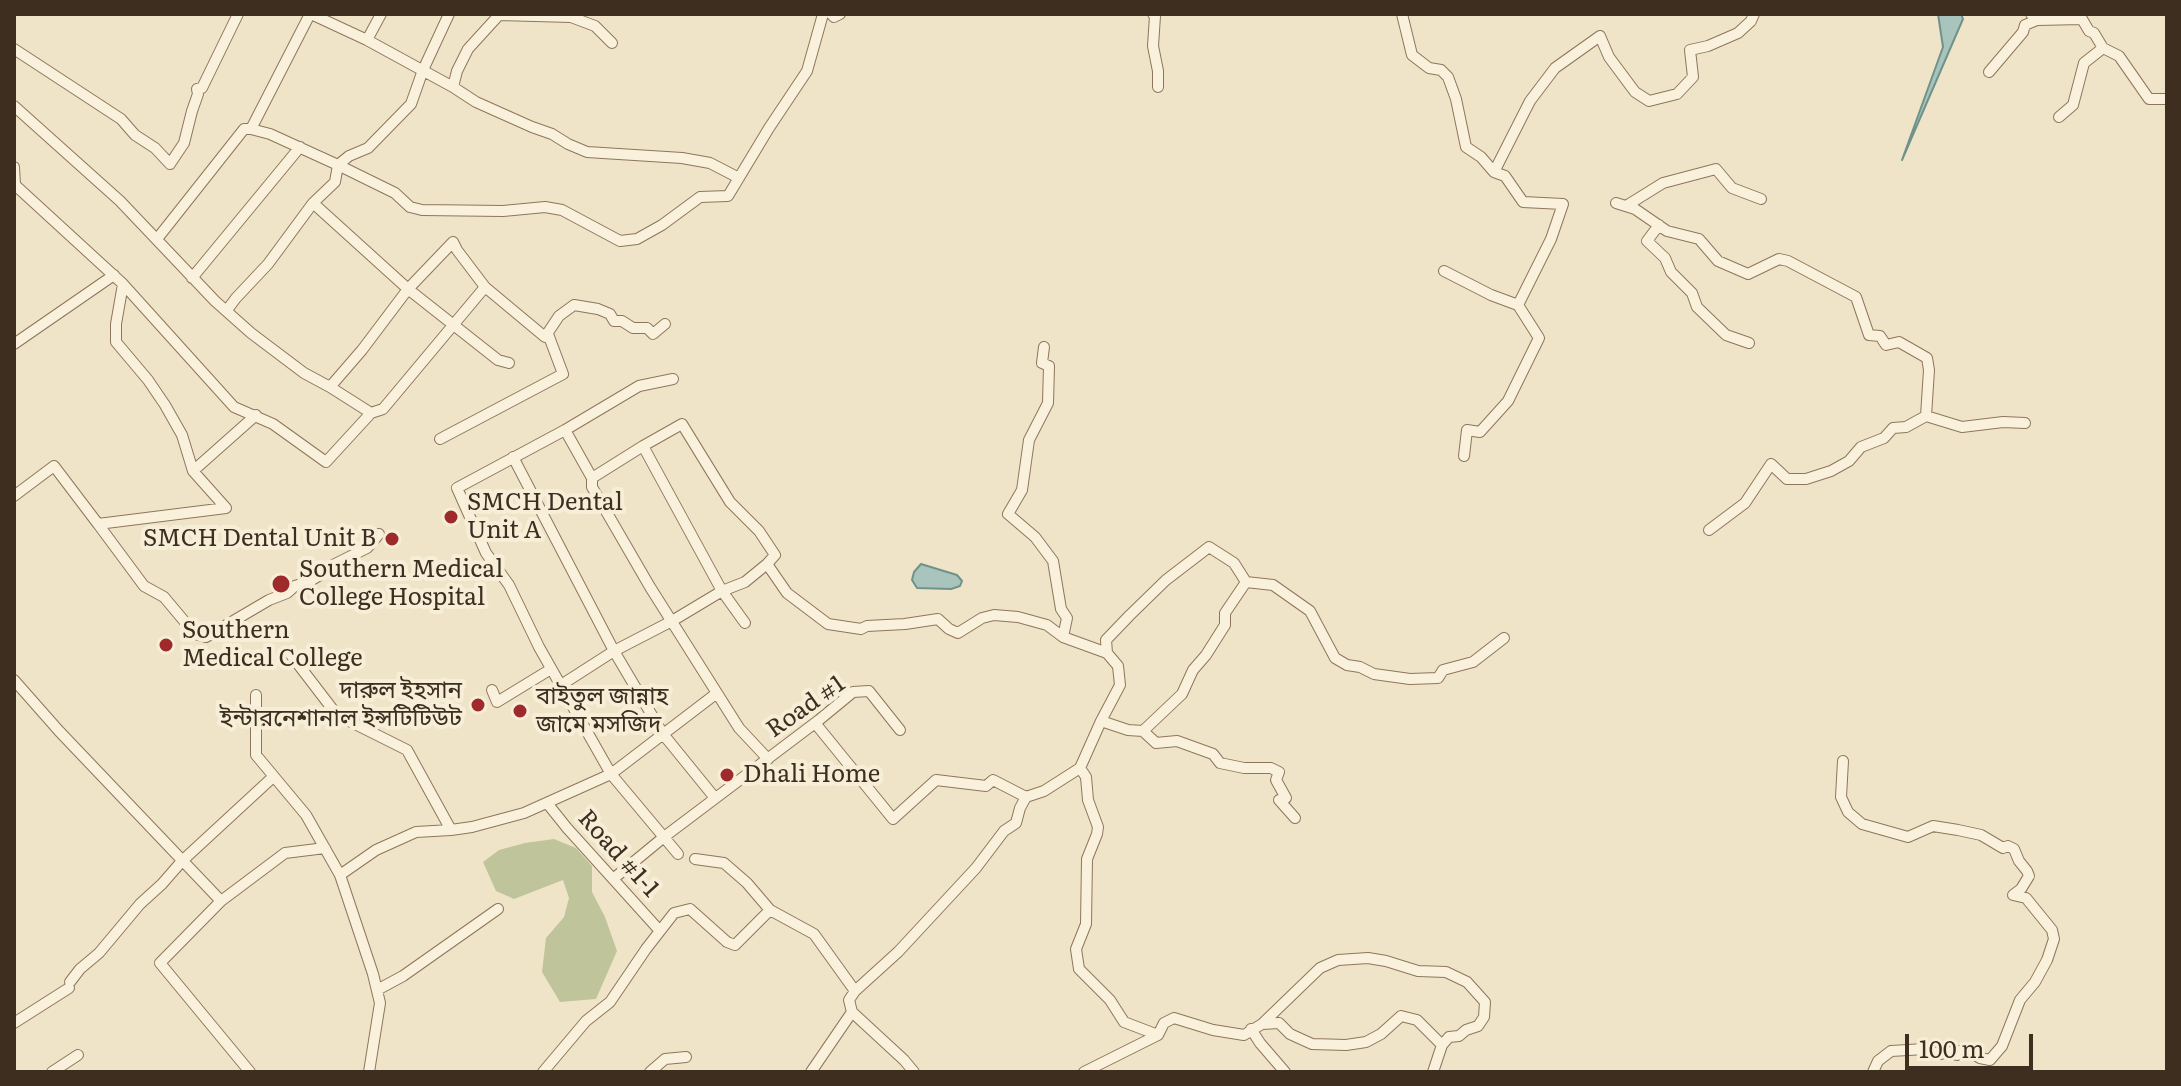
<!DOCTYPE html>
<html>
<head>
<meta charset="utf-8">
<style>
	body { margin:0 }
	#map { position:relative; width:2181px; height:1086px; overflow:hidden; background:#f0e4c8; font-family:Literata,serif }
	canvas { display:block }
	.frame { position:absolute; inset:0; border:16px solid #3d2e20; pointer-events:none }
	.scale { position:absolute; left:1905px; top:1034px; width:128px; height:36px; box-sizing:border-box; border:4px solid #3d2e20; border-top:0; padding-left:10px; font-size:24px; line-height:28px; white-space:nowrap; color:#3d2e20; -webkit-text-stroke:6px #f7eed8; paint-order:stroke }
</style>
</head>
<body>
<div id="map">
<canvas width="2181" height="1086"></canvas>
<div class="frame"></div>
<div class="scale">100 m</div>
</div>
<script>
const ctx = document.querySelector('canvas').getContext('2d');
ctx.lineJoin = 'round';
function fill(path, color) {
  ctx.fillStyle = color;
  ctx.fill(path, 'evenodd');
}
function shape(rows) {
  const path = new Path2D();
  for (const r of rows) {
    path.moveTo(r[0], r[1]);
    for (let i = 2; i < r.length; i += 2) path.lineTo(r[i], r[i + 1]);
  }
  return path;
}
function trace(path, color, width, dash) {
  ctx.strokeStyle = color;
  ctx.lineWidth = width;
  ctx.lineCap = dash ? 'butt' : 'round';
  ctx.setLineDash(dash || []);
  ctx.stroke(path);
}
function drawText(font, color, halo, rows, align = 'center') {
  ctx.font = font + ' Literata,"Noto Sans Bengali",serif';
  ctx.lineWidth = 8;
  ctx.setLineDash([]);
  ctx.textBaseline = 'middle';
  ctx.strokeStyle = halo;
  ctx.fillStyle = color;
  for (const [text, x, y, turn = 0] of rows) {
    ctx.save();
    ctx.translate(x, y);
    ctx.rotate((+turn || 0) * Math.PI / 180);
    ctx.textAlign = isNaN(turn) ? turn : align;
    if (halo) ctx.strokeText(text, 0, 0);
    ctx.fillText(text, 0, 0);
    ctx.restore();
  }
}
const cemetery = shape([
	[554,839,576,848,592,866,592,892,605,917,617,951,596,999,560,1002,542,972,546,938,564,917,569,898,563,880,514,899,496,891,483,862,499,850,525,843]
]);
const water = shape([
	[1938,14,1961,14,1963,19,1902,160,1943,47,1938,14],
	[921,564,957,575,962,581,960,586,951,589,917,588,912,580,914,572,921,564]
]);
const minor = shape([
	[311,14,367,40,453,87,476,102,532,127,552,134,568,144,587,152,682,158,710,163,739,178],
	[449,14,423,70,411,104,368,148,349,156,338,165,395,193,410,207,422,210,503,211,545,207,562,210,620,241,637,239,662,225,700,197,728,196,769,128,807,71,823,14],
	[831,14,834,17,840,14],
	[1153,14,1155,16,1153,46,1158,71,1158,87],
	[1402,14,1412,55,1429,68,1441,70,1448,77,1456,99,1466,147,1481,157,1494,172,1505,176,1523,202,1563,204,1551,239,1518,305,1539,338,1508,401,1480,432,1467,430,1464,456],
	[2031,14,2037,20,2082,19,2089,31,2094,33,2103,48,2119,56,2149,99,2167,99],
	[367,40,381,14],
	[14,49,121,119,135,135,155,148,170,164,184,143,192,111,198,94,197,89,202,88,238,14],
	[1989,72,2023,32,2025,25,2037,20],
	[453,87,457,71,468,49,499,15,571,17,595,26,612,43],
	[14,106,120,201,215,301,251,333,304,373,330,387,371,413,383,409,485,287,457,250,453,242,408,289,362,350,330,387],
	[2059,117,2073,105,2084,63,2103,48],
	[14,167,15,185,123,284,234,407,273,424,326,462,371,413],
	[1494,172,1530,101,1555,68,1600,36,1609,57,1635,92,1649,101,1677,94,1693,77,1690,50,1708,46,1738,33,1751,21,1754,14],
	[313,203,408,289,498,360,509,363],
	[1616,203,1635,209,1667,231,1699,239,1718,261,1748,274,1779,259,1788,261,1856,297,1869,335,1880,336,1886,345,1899,342,1927,358,1929,370,1926,416],
	[1626,206,1663,183,1716,169,1732,188,1761,199],
	[1659,225,1647,241,1665,258,1671,272,1692,293,1697,307,1726,335,1749,343],
	[157,239,244,129,251,129,310,14],
	[1444,271,1491,295,1518,305],
	[192,278,300,147],
	[485,287,545,337,559,316,574,305,598,309,610,314,614,321,622,321,633,328,647,328,653,334,665,324],
	[227,310,236,298,268,264,313,203,335,182,338,165,270,134,251,129],
	[14,344,114,275],
	[1044,347,1042,363,1049,366,1048,403,1029,440,1022,490,1008,514,1035,537,1053,561,1061,609,1067,618,1063,637,1107,653,1118,666,1120,685,1101,721],
	[673,379,639,386,565,430,457,488,486,553,509,585,539,647,611,774,678,854],
	[565,430,592,478,592,487,650,587,739,728,768,759],
	[440,439,563,374,548,334],
	[643,446,682,424,730,502,759,531,775,555,767,564],
	[513,457,614,651,663,734,715,798],
	[193,471,256,415],
	[592,478,643,446,722,591,745,623],
	[14,496,54,466,98,524,226,508,193,471,182,435,165,405,148,380,116,342,116,324,123,284],
	[98,524,144,586,164,597,195,634,206,637,269,600,287,593,295,586,310,581,320,575,325,569,367,548,379,534],
	[1709,530,1745,503,1771,464,1787,479,1806,479,1831,471,1849,461,1861,447,1884,438,1893,428,1906,427,1926,416,1962,427,2003,422,2025,423],
	[288,651,337,715,407,750,451,830],
	[1107,653,1106,640,1130,615,1166,580,1209,547,1234,563,1246,582,1273,585,1310,611,1335,658,1347,665,1360,667,1374,674,1410,679,1438,678,1443,670,1473,662,1504,638],
	[14,680,59,731,221,901],
	[561,685,614,651,672,621,722,591,745,582,767,564,787,593,828,624,861,629,867,626,905,624,938,619,949,629,958,633,982,618,994,615,1018,617,1047,625,1063,637],
	[492,690,497,702,551,669],
	[256,695,256,755,306,815,340,875,373,974,380,1003,369,1072],
	[815,723,893,819,936,780,986,786,993,780,1026,797],
	[1143,731,1182,694,1193,670,1206,655,1225,625,1225,613,1246,582],
	[1843,761,1841,797,1848,812,1862,824,1908,837,1933,826,1958,830,1981,835,2003,848,2008,846,2014,849,2019,861,2027,871,2029,876,2021,889,2013,895,2026,898,2052,930,2054,939,2047,960,2035,982,2020,1000,2002,1046,1990,1060,1980,1058,1970,1052,1958,1051,1957,1055,1945,1051,1941,1054,1928,1051,1925,1049,1891,1051,1878,1061,1873,1072],
	[1080,768,1086,777,1088,800,1098,827,1097,834,1087,859,1086,924,1076,949,1079,969,1110,1000,1124,1022,1158,1035],
	[547,803,567,828,660,931],
	[695,859,724,863,747,883,770,910,814,934,855,991],
	[340,875,376,850,416,832,451,830,472,827,524,813,611,774,717,693],
	[613,879,664,837,819,720,853,692,869,691,900,730],
	[70,982,80,969,99,953,140,904,162,884,182,861,273,777],
	[377,990,403,976,498,909],
	[14,1023,69,988],
	[1262,1024,1279,1023,1290,1034,1312,1044,1346,1045,1366,1042,1381,1034,1401,1016,1417,1020,1442,1045,1433,1072],
	[1251,1029,1260,1043,1285,1072],
	[52,1072,78,1055],
	[250,1072,160,963,221,901,285,853,325,848],
	[543,1072,586,1021,610,1002,646,949,674,913,690,909,727,942,735,945,770,910],
	[650,1072,665,1059,686,1057],
	[811,1072,852,1012],
	[914,1072,904,1060,852,1012,849,1000,855,991,898,952,976,868,1004,831,1016,823,1020,808,1026,797,1044,791,1080,768,1101,721,1128,730,1143,731,1156,743,1177,741,1213,754,1220,763,1244,768,1271,768,1279,772,1276,780,1286,798,1279,800,1295,818],
	[1084,1072,1158,1035,1164,1023,1174,1018,1213,1030,1244,1035,1262,1024,1320,968,1338,960,1368,958,1386,961,1418,971,1446,972,1467,982,1485,1002,1484,1017,1478,1026,1466,1030,1459,1036,1449,1037,1442,1045]
]);
const markers = [
	[451,517,8,"#9e2a2b"],
	[392,539,8,"#9e2a2b"],
	[281,584,10,"#9e2a2b"],
	[166,645,8,"#9e2a2b"],
	[478,705,8,"#9e2a2b"],
	[520,711,8,"#9e2a2b"],
	[727,775,8,"#9e2a2b"]
];
const poiNames = [
	["SMCH Dental",467,503],
	["Unit A",467,531],
	["SMCH Dental Unit B",376,539,"right"],
	["Southern Medical",299,570],
	["College Hospital",299,598],
	["Southern",182,631],
	["Medical College",182,659],
	["দারুল ইহসান",462,691,"right"],
	["ইন্টারনেশানাল ইন্সটিটিউট",462,719,"right"],
	["বাইতুল জান্নাহ",536,697],
	["জামে মসজিদ",536,725],
	["Dhali Home",743,775]
];
const streetNames = [
	["Road #1",806,707,-35],
	["Road #1-1",618,854,48]
];
fill(cemetery, '#bfc49a');
fill(water, '#a9c4bc');
trace(water, '#6f938a', 2);
trace(minor, '#8d765c', 12);
trace(minor, '#faf1dc', 10);
for (const [x, y, r, color] of markers) {
  const dot = new Path2D();
  dot.arc(x, y, r, 0, 2 * Math.PI);
  ctx.fillStyle = color;
  ctx.fill(dot);
  trace(dot, '#f7eed8', 3);
}
drawText('24px', '#3d2e20', '#f7eed8', poiNames, 'left');
drawText('24px', '#3d2e20', '#f7eed8', streetNames);
</script>
</body>
</html>
